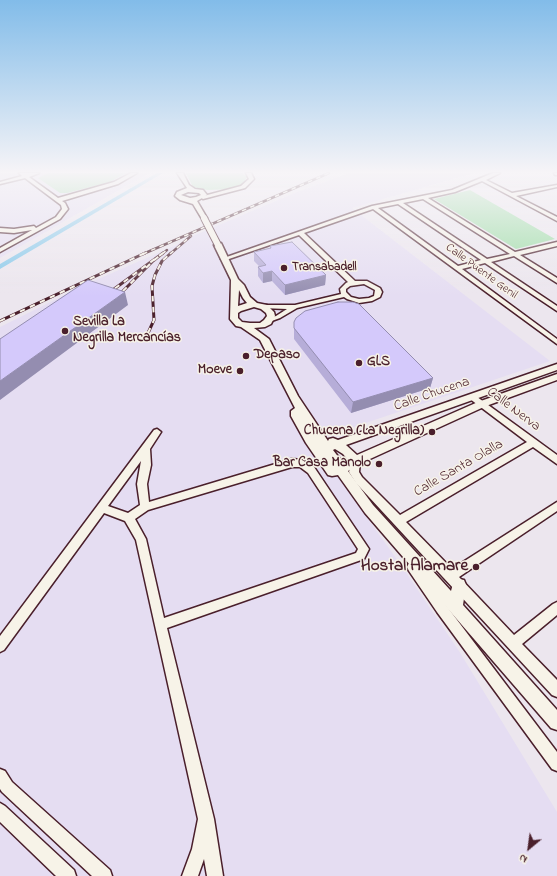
<!DOCTYPE html>
<html>
<head>
<meta charset="utf-8">
<style>
	body { margin:0 }
	#map { position:relative; width:557px; height:876px; overflow:hidden; background:#ece6ee; font-family:"Indie Flower",sans-serif }
	canvas { display:block }
	.north { position:absolute; left:509px; top:828px; width:40px; height:40px; -webkit-text-stroke:3px #f7f3e8; paint-order:stroke; rotate:209deg; font-size:11px; font-weight:700; line-height:16px; text-align:center; color:#4a1f2b }
	.north::after { content:''; display:block; margin:auto; width:14px; height:18px; background:#4a1f2b; clip-path:polygon(50% 0,100% 100%,50% 72%,0 100%) }
</style>
</head>
<body>
<div id="map">
<canvas width="557" height="876"></canvas>
<div class="north">N</div>
</div>
<script>
const ctx = document.querySelector('canvas').getContext('2d');
ctx.lineJoin = 'round';
function fill(path, color) {
  ctx.fillStyle = color;
  ctx.fill(path, 'evenodd');
}
function shape(rows) {
  const path = new Path2D();
  for (const r of rows) {
    path.moveTo(r[0], r[1]);
    for (let i = 2; i < r.length; i += 2) path.lineTo(r[i], r[i + 1]);
  }
  return path;
}
function trace(path, color, width, dash) {
  ctx.strokeStyle = color;
  ctx.lineWidth = width;
  ctx.lineCap = dash ? 'butt' : 'round';
  ctx.setLineDash(dash || []);
  ctx.stroke(path);
}
function drawText(font, color, halo, rows, align = 'center') {
  ctx.font = font + ' "Indie Flower",sans-serif';
  ctx.lineWidth = 3;
  ctx.setLineDash([]);
  ctx.textBaseline = 'middle';
  ctx.strokeStyle = halo;
  ctx.fillStyle = color;
  for (const [text, x, y, turn = 0] of rows) {
    ctx.save();
    ctx.translate(x, y);
    ctx.rotate((+turn || 0) * Math.PI / 180);
    ctx.textAlign = isNaN(turn) ? turn : align;
    if (halo) ctx.strokeText(text, 0, 0);
    ctx.fillText(text, 0, 0);
    ctx.restore();
  }
}
const built = shape([
	[0,173,149,173,0,258],
	[349,173,474,173,352,208,550,361,312,441,401,565,459,651,557,812,557,876,0,876,0,327,87,284,176,245,195,235,297,192]
]);
const green = shape([
	[48,173,126,173,110,182,67,193,60,193,38,178],
	[186,173,242,173,247,177,243,184,234,189,207,190,193,187],
	[470,190,555,239,516,249,434,199]
]);
const canal = shape([
	[157,173,163,173,0,269,0,264,157,173]
]);
const minor = shape([
	[19,173,39,173,29,177,58,198,114,182,131,173,137,173,118,184,62,201,65,203,68,209,60,219,0,252,0,248,32,230,14,233,0,232,0,228,14,229,34,226,36,228,56,217,62,209,61,205,25,178,0,184,0,182,22,176,19,173],
	[246,173,251,173,254,179,245,188,203,199,200,197,241,186,249,179,246,173],
	[493,173,500,173,486,180,512,193,557,185,557,187,516,196,557,217,557,221,482,181,455,192,428,198,515,252,557,242,557,246,520,255,557,278,557,283,514,256,491,262,557,306,557,311,485,263,462,269,557,339,557,344,373,209,304,233,355,281,367,281,380,288,382,292,380,297,372,301,359,303,347,299,344,297,297,308,280,318,269,322,267,321,267,319,276,316,287,309,261,308,259,307,259,305,295,305,341,294,340,289,346,283,348,282,299,235,226,260,221,259,372,206,452,190,493,173],
	[423,199,510,254,487,259,403,203,423,199],
	[398,204,481,260,458,266,378,208,398,204],
	[364,284,375,290,374,296,369,298,359,299,351,297,346,292,346,289,350,286,364,284],
	[554,173,557,173,557,175,555,175,554,173],
	[473,394,557,455,557,464,533,447,406,522,452,569,557,502,557,511,459,577,514,635,553,604,557,602,557,615,522,644,557,680,557,697,552,695,356,483,349,472,352,459,358,459,360,461,359,472,362,477,400,515,527,442,470,399,469,397,473,394],
	[157,429,161,432,150,449,151,465,147,484,149,502,292,459,302,460,314,467,369,549,364,559,167,628,214,819,223,876,207,876,204,859,198,876,182,876,192,849,198,819,136,540,125,521,104,513,4,650,0,652,0,636,154,430,157,429],
	[141,461,137,484,140,505,128,513,108,506,141,461],
	[292,467,300,467,308,473,358,549,356,553,164,618,146,539,135,519,148,510,292,467],
	[413,562,417,563,445,604,557,752,557,771,552,769,437,612,409,571,407,567,409,563,413,562],
	[0,769,5,771,12,782,110,870,112,876,92,876,2,792,0,789,0,769],
	[0,803,5,806,74,870,76,876,56,876,0,822,0,803]
]);
const tertiary = shape([
	[177,173,183,173,189,185,195,189,203,190,207,195,197,201,207,218,206,219,202,219,193,204,180,200,175,196,177,192,187,188,177,173],
	[188,192,199,193,201,195,196,197,190,198,181,195,188,192],
	[215,243,221,243,222,245,238,279,244,285,250,297,257,303,267,305,274,312,275,316,271,324,265,327,254,328,269,339,298,396,328,441,329,439,333,438,338,440,557,364,557,370,346,445,357,455,478,402,557,374,557,380,486,406,359,464,348,471,373,505,451,591,454,580,459,579,464,580,466,585,463,605,557,710,557,730,551,728,365,513,338,475,332,476,328,475,306,443,291,416,291,411,295,408,260,340,241,327,236,326,230,319,231,280,214,245,215,243],
	[239,290,243,298,247,303,238,306,239,290],
	[254,307,261,309,266,313,267,316,264,320,260,323,250,323,242,322,238,318,238,313,241,311,254,307],
	[335,449,343,454,348,460,343,463,333,450,335,449]
]);
const railFar1 = shape([
	[143,254,329,173],
	[162,254,167,250,162,254],
	[170,254,191,236]
]);
const rail = shape([
	[106,295,163,253],
	[115,299,153,261,163,253],
	[0,321,145,253],
	[148,333,154,320,152,286,155,275,162,261,171,253]
]);
const tertiaryBridge = shape([
	[204,218,218,245]
]);
const wall = shape([
	[270,246,326,275,325,285,285,295,272,281,263,283,258,276,258,267,259,266,254,261,254,252,270,248],
	[294,322,433,378,430,388,351,413,294,339]
]);
const shadedWall = shape([
	[272,271,272,281,263,283,263,273],
	[326,275,325,285,285,295,285,285],
	[125,292,128,305,0,400,0,381],
	[433,378,430,388,351,413,353,402]
]);
const building = shape([
	[292,242,326,275,285,285,272,271,263,273,258,267,266,265,254,252,271,248,270,246,292,242],
	[88,280,125,292,0,381,0,339,88,280],
	[338,302,353,302,359,304,433,378,353,402,294,328,294,322,296,318,305,311,338,302]
]);
const markers = [
	[284,268,4,"#4a1f2b"],
	[65,331,4,"#4a1f2b"],
	[246,356,4,"#4a1f2b"],
	[359,363,4,"#4a1f2b"],
	[240,371,4,"#4a1f2b"],
	[432,432,4,"#4a1f2b"],
	[379,464,4,"#4a1f2b"],
	[476,567,4,"#4a1f2b"]
];
const farPoinames = [
	["Transabadell",292,268]
];
const farStreetnames = [
	["Calle Puente Genil",481,272,36]
];
const poiNames = [
	["Sevilla La",73,323],
	["Negrilla Mercancías",73,339],
	["Depaso",254,356],
	["GLS",367,363],
	["Moeve",232,371,"right"],
	["Chucena (La Negrilla)",424,432,"right"],
	["Bar Casa Manolo",371,464,"right"]
];
const streetNames = [
	["Calle Chucena",432,395,-19],
	["Calle Nerva",513,410,37],
	["Calle Santa Olalla",459,469,-30]
];
const nearPoinames = [
	["Hostal Alamare",468,567]
];
fill(built, '#e5ddf2');
fill(green, '#9cdca5');
fill(canal, '#89c9ea');
trace(minor, '#4a1f2b', 3);
trace(tertiary, '#4a1f2b', 3);
fill(minor, '#f7f3e8');
fill(tertiary, '#f7f3e8');
trace(railFar1, '#4a1f2b', 2.5);
trace(rail, '#4a1f2b', 3);
trace(railFar1, '#f7f3e8', 1.5, [4.5]);
trace(rail, '#f7f3e8', 2, [5.5]);
trace(tertiaryBridge, '#4a1f2b', 8, []);
trace(tertiaryBridge, '#f7f3e8', 6);
fill(wall, '#b6add8');
fill(shadedWall, '#948db0');
fill(building, '#d4c9fb');
trace(building, '#948db0', 1);
const sky = ctx.createLinearGradient(0, 0, 0, 296);
sky.addColorStop(0, '#82bce9');
sky.addColorStop(0.58, '#f6f4f7');
sky.addColorStop(1, '#f6f4f700');
ctx.fillStyle = sky;
ctx.fillRect(0, 0, 557, 296);
for (const [x, y, r, color] of markers) {
  const dot = new Path2D();
  dot.arc(x, y, r, 0, 2 * Math.PI);
  ctx.fillStyle = color;
  ctx.fill(dot);
  trace(dot, '#f7f3e8', 1.5);
}
drawText('bold 12px', '#4a1f2b', '#f7f3e8', farPoinames, 'left');
drawText('12px', '#4a1f2b', '#f7f3e8', farStreetnames);
drawText('bold 14px', '#4a1f2b', '#f7f3e8', poiNames, 'left');
drawText('14px', '#4a1f2b', '#f7f3e8', streetNames);
drawText('bold 17px', '#4a1f2b', '#f7f3e8', nearPoinames, 'right');
</script>
</body>
</html>
